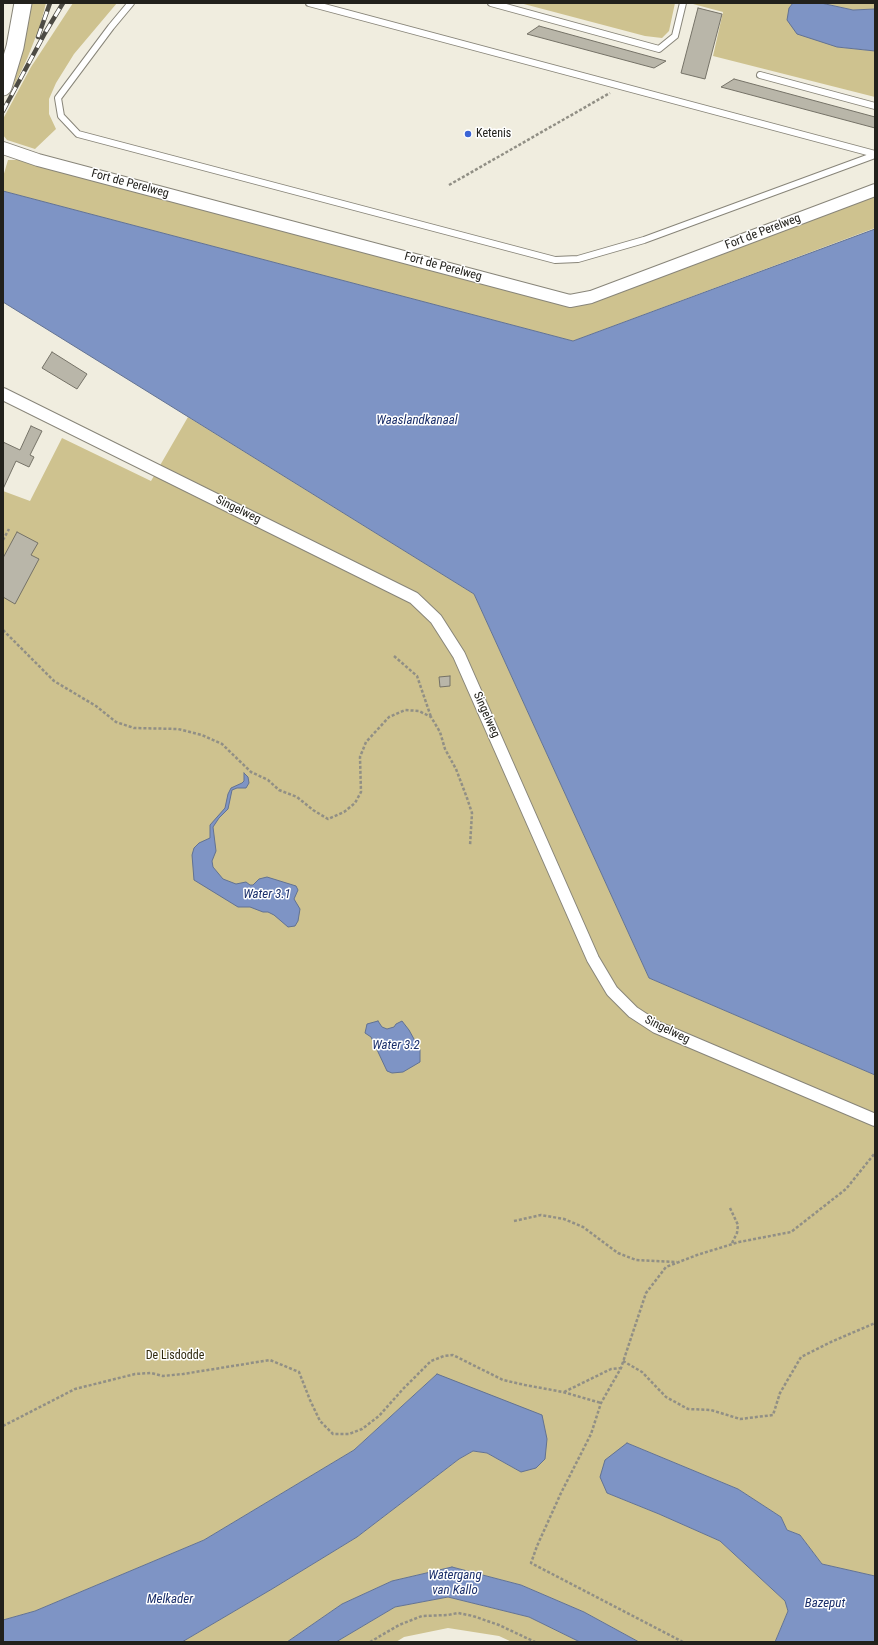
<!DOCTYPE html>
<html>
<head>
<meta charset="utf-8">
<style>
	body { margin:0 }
	#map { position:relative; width:878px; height:1645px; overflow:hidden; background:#f0eddf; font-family:"Roboto Condensed",sans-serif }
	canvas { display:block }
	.frame { position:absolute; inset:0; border:4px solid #22211c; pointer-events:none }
</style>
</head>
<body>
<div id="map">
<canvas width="878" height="1645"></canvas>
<div class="frame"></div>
</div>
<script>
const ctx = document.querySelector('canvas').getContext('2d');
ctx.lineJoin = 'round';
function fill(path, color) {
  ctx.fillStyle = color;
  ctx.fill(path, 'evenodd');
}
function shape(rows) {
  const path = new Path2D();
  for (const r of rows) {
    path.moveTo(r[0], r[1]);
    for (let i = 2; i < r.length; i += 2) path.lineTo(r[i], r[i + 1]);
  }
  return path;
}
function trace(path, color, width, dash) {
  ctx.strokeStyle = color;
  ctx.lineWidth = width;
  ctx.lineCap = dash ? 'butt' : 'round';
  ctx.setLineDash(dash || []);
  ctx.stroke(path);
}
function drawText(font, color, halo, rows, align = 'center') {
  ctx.font = font + ' "Roboto Condensed",sans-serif';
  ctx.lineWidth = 3;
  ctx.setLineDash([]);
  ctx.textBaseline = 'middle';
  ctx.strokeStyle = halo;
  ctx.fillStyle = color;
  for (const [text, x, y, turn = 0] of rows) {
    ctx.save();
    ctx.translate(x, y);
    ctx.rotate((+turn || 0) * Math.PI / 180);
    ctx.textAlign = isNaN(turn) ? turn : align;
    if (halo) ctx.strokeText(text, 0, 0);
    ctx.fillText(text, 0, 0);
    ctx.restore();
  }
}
const green = shape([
	[31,3,46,3,40,26,27,59,13,88,24,41],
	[73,3,117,3,74,54,56,83,49,99,49,114,56,129,35,149,7,140,3,135,3,119,31,67],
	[520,3,675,3,669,31,662,38,645,36],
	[693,3,793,3,789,8,837,47,875,51,875,97,713,56,723,12,693,4],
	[821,3,875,3,875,9,853,10],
	[8,160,38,160,570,301,875,190,875,228,573,341,3,191,3,177],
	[188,417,474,594,649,978,875,1075,875,1576,822,1564,800,1535,787,1530,781,1517,738,1489,627,1443,607,1493,659,1514,720,1541,785,1601,788,1611,775,1642,639,1642,584,1612,521,1585,452,1567,392,1581,342,1604,287,1642,182,1642,272,1589,357,1537,459,1459,473,1451,487,1453,521,1472,437,1374,354,1450,204,1540,35,1611,3,1620,3,491,30,501,62,438,151,481],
	[448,1597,529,1617,580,1642,512,1642,499,1636,448,1628,404,1637,396,1642,336,1642,395,1607]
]);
const water = shape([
	[793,3,821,3,853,10,875,9,875,51,837,47,797,34,787,20,789,8,793,3],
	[3,191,573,341,875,229,875,1075,649,978,474,594,3,302,3,191],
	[244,773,248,777,249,783,246,788,237,788,232,790,228,809,219,818,213,827,216,851,212,861,213,867,223,879,236,884,246,882,250,885,253,885,259,879,267,877,296,886,298,890,294,899,300,909,298,921,295,926,288,927,274,915,268,912,263,912,250,907,238,907,194,880,192,855,194,848,199,843,210,838,210,825,225,808,228,794,231,788,242,783,244,781,244,773],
	[378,1021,382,1027,387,1029,394,1027,396,1024,402,1021,409,1030,420,1050,420,1062,403,1072,392,1073,387,1071,371,1037,365,1033,367,1024,378,1021],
	[437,1374,542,1415,547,1439,545,1459,536,1468,521,1472,487,1453,473,1451,459,1459,357,1537,272,1589,182,1642,3,1642,3,1620,35,1611,204,1540,354,1450,437,1374],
	[627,1443,738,1489,781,1517,787,1530,800,1535,822,1564,875,1576,875,1642,775,1642,788,1611,785,1601,720,1541,659,1514,607,1493,600,1477,605,1460,627,1443],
	[452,1567,521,1585,584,1612,639,1642,580,1642,529,1617,448,1597,395,1607,336,1642,287,1642,342,1604,392,1581,452,1567]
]);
const building = shape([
	[698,8,722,14,705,79,681,73,698,8],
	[539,26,666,61,654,68,527,34,539,26],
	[734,79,875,117,875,128,721,87,734,79],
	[52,352,87,374,77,389,42,368,52,352],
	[31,426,42,431,30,455,34,457,29,467,16,461,3,489,3,442,20,450,31,426],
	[17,532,38,543,31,555,39,559,15,604,3,597,3,558,17,532],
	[450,676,450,686,440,687,439,677,450,676]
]);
const path = shape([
	[449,185,610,93],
	[3,540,9,529],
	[3,630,54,681,96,706,116,722,134,728,178,729,202,735,222,744,251,772,268,780,279,790,297,797,313,810,328,819,344,812,355,803,361,792,360,757,366,742,389,717,405,710,419,711,431,717,440,732,445,749,456,769,467,798,472,813,470,846],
	[394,656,417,676,431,717],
	[730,1208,738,1225,737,1233,732,1243],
	[514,1221,541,1215,564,1219,583,1227,618,1253,636,1260,677,1262],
	[623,1361,642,1372,666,1397,688,1409,711,1410,740,1419,773,1415,780,1393,801,1357,831,1342,875,1323],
	[564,1392,611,1369,621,1368],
	[3,1426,75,1389,135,1374,151,1373,163,1376,183,1374,270,1360,299,1372,310,1400,320,1421,333,1434,349,1434,362,1429,379,1416,403,1389,431,1361,444,1356,453,1355,503,1380,525,1385,563,1392,601,1403],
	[370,1642,399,1625,422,1616,448,1615,458,1613,473,1616,499,1625,535,1642],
	[683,1642,531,1563,537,1546,561,1493,591,1434,601,1403,621,1368,646,1293,666,1267,697,1255,739,1242,791,1232,846,1189,875,1153]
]);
const lane = shape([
	[131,3,111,27,58,98,61,116,78,134,555,260,578,259,644,240,875,155],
	[309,3,875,154],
	[491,3,659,49,675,36,683,3],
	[760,75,875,106]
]);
const street = shape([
	[3,148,38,160,570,301,591,297,875,190],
	[3,394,414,598,436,619,459,655,593,959,612,991,633,1012,656,1027,875,1120]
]);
const secondary = shape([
	[3,87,15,47,23,3]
]);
const rail = shape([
	[38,37,50,3],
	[3,111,45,33,63,3]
]);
const markers = [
	[468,134,4,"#3b64d5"]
];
const poiNames = [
	["Ketenis",476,134]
];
const streetNames = [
	["Fort de Perelweg",130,184,15],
	["Fort de Perelweg",763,232,-21],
	["Fort de Perelweg",443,267,15],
	["Singelweg",238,510,26],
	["Singelweg",486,715,66],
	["Singelweg",667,1030,26]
];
const parkNames = [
	["De Lisdodde",175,1356]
];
const waterNames = [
	["Waaslandkanaal",417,421],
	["Water 3.1",267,895],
	["Water 3.2",396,1046],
	["Watergang",455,1576],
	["van Kallo",455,1591],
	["Melkader",170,1600],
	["Bazeput",825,1604]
];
fill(green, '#cec28f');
fill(water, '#7e94c5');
trace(water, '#627292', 1);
fill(building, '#b9b6a9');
trace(building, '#757267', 1);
trace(lane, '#888579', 8);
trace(street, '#888579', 14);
trace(secondary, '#888579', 19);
trace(path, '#918f85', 2.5, [3, 2]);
trace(lane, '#fff', 6);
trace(street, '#fff', 12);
trace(secondary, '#fff', 17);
trace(rail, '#4d4b44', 4.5);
trace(rail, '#fff', 3, [9]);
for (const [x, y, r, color] of markers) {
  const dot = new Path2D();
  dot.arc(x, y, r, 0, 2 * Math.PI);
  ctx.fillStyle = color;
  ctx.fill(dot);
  trace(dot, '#fff', 1.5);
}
drawText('12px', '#22211c', '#fff', poiNames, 'left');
drawText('12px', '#22211c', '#fff', streetNames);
drawText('12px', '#30290e', '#fff', parkNames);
drawText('italic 13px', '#1a2f6b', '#fff', waterNames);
</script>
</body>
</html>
